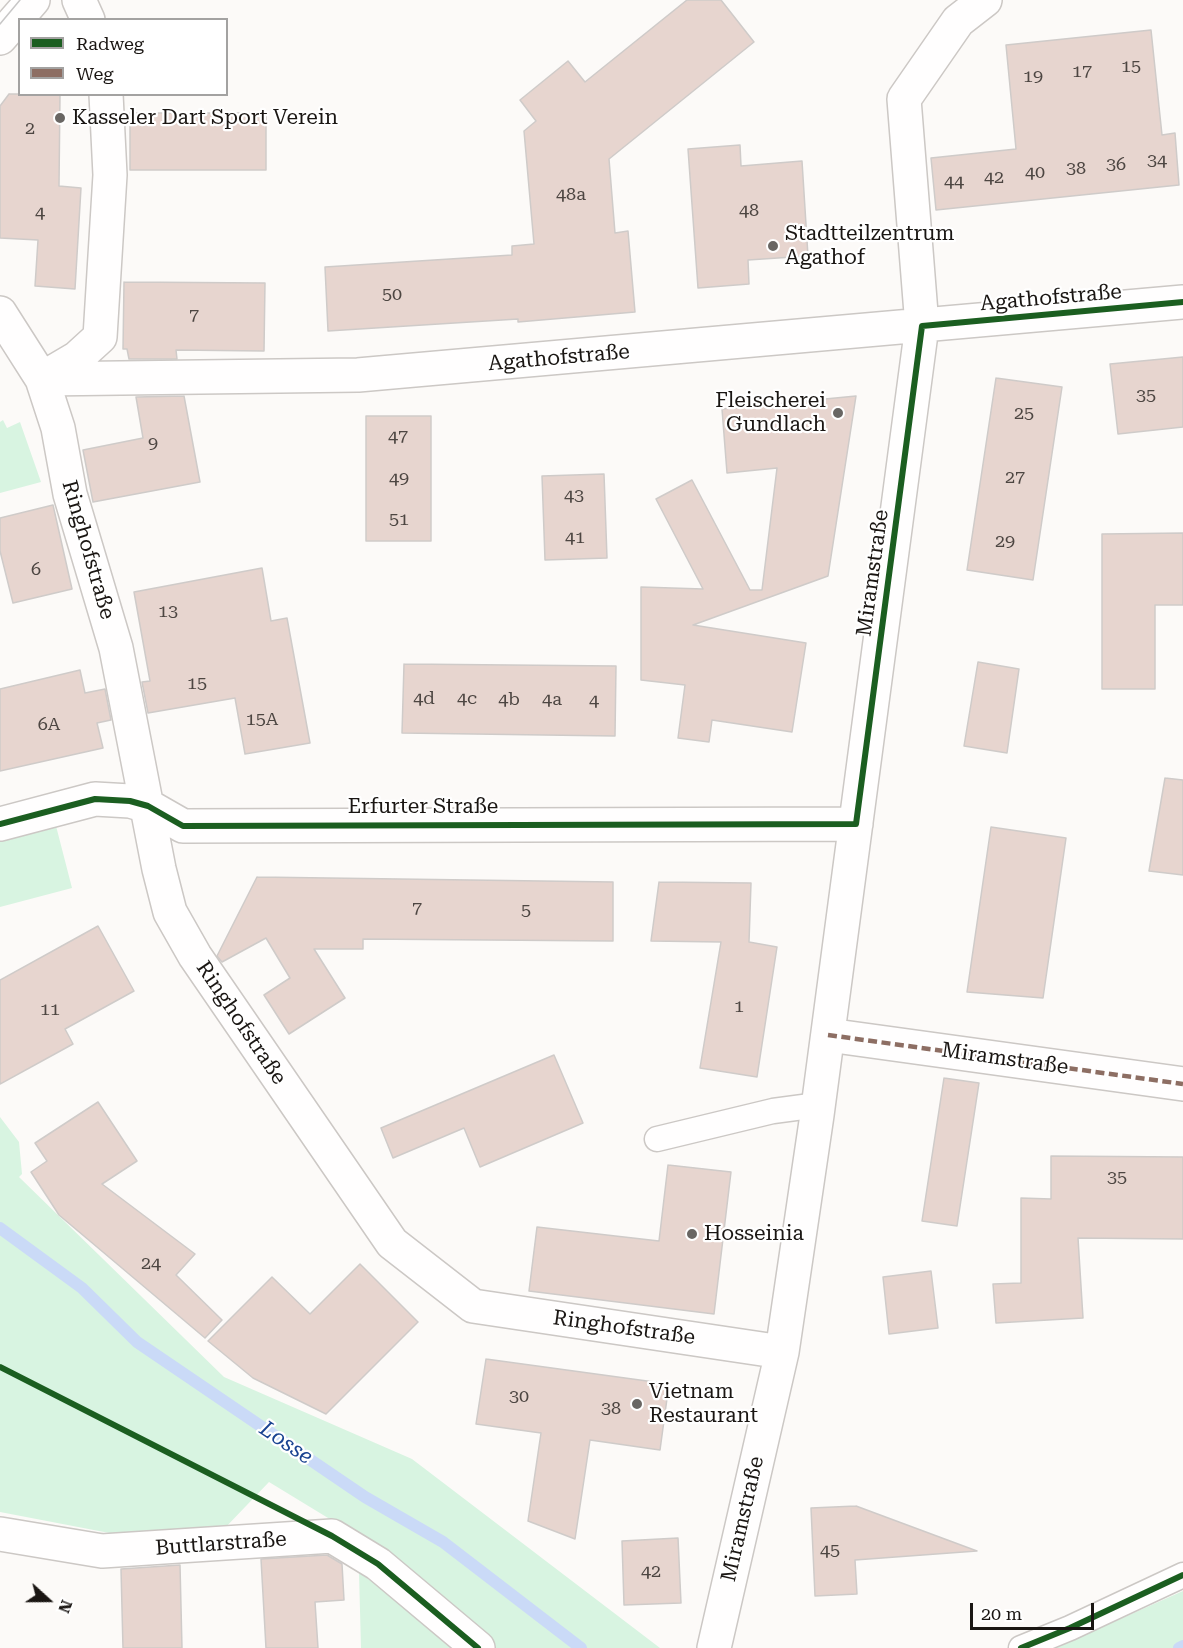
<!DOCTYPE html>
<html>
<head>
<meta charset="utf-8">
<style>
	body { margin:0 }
	#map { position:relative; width:1183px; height:1648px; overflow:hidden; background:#fcfaf8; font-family:"Roboto Serif",serif }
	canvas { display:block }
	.legend { position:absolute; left:18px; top:18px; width:210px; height:78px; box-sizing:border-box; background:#fff; border:2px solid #a3a2a1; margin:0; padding:8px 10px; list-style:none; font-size:18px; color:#1a1613 }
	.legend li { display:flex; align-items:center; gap:12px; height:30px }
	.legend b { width:30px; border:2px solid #a3a2a1 }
	.north { position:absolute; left:18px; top:1570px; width:60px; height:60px; -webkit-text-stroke:4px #fff; paint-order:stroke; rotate:111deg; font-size:16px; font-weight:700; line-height:24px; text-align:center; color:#1a1613 }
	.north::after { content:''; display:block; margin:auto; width:21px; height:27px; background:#1a1613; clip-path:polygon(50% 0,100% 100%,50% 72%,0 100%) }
	.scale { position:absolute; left:970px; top:1603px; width:124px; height:27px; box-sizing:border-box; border:3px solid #1a1613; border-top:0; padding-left:8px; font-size:18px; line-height:21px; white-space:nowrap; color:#1a1613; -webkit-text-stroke:4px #fff; paint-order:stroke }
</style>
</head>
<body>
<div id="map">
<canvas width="1183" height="1648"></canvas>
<ul class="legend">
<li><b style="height:8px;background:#1b5e20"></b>Radweg</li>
<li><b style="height:8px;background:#8d6e63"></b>Weg</li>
</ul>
<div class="north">N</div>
<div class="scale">20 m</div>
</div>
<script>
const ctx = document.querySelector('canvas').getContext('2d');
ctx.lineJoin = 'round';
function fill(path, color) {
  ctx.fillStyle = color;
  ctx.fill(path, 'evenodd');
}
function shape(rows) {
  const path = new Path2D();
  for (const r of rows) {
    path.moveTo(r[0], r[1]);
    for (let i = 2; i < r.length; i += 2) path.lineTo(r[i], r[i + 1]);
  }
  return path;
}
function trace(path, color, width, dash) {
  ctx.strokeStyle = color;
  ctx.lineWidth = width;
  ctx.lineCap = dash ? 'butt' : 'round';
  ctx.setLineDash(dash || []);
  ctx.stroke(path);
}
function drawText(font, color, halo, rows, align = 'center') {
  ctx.font = font + ' "Roboto Serif",serif';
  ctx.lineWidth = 4.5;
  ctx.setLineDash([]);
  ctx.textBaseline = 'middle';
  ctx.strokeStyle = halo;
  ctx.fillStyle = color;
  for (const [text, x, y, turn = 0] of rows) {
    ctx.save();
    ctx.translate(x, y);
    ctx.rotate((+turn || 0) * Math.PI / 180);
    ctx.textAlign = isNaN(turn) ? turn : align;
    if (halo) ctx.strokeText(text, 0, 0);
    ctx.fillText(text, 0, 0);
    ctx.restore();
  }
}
const green = shape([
	[3,420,7,428,20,422,41,482,0,493,0,422],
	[55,822,72,888,0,907,0,837],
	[0,1117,19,1142,22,1174,19,1177,224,1377,412,1459,660,1648,495,1648,333,1521,269,1482,223,1530,125,1536,0,1512],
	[359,1573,379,1586,455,1648,361,1648],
	[1183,1591,1183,1648,1055,1648]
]);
const stream = shape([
	[0,1228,82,1288,137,1342,365,1497,443,1542,581,1648],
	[1179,1648,1183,1646]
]);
const building = shape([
	[687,0,721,0,754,42,609,159,615,233,628,231,635,312,518,322,518,319,328,331,325,267,512,255,512,246,534,244,524,131,536,121,520,100,568,61,585,82,687,0],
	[1151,30,1162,135,1175,133,1179,185,936,210,931,158,1016,149,1006,45,1151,30],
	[9,94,60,94,59,186,81,188,75,289,35,286,38,240,0,238,0,106,9,94],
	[130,113,266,113,266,170,130,170,130,113],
	[740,145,741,166,802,161,808,256,748,260,749,284,698,288,688,149,740,145],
	[124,282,265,283,264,351,176,350,177,359,129,359,127,349,123,349,124,282],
	[1183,357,1183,427,1118,434,1110,364,1183,357],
	[996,378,1062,387,1033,580,967,570,996,378],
	[184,396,200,482,93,502,83,450,143,438,136,397,184,396],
	[856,396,828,576,693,625,806,643,792,732,712,720,709,742,678,738,685,685,641,680,641,587,703,589,656,499,692,480,750,590,762,590,777,468,727,473,722,409,856,396],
	[366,416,431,416,431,541,366,541,366,416],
	[604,474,607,558,545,560,542,476,604,474],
	[53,505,72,589,13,603,0,551,0,518,53,505],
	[1183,533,1183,605,1155,605,1155,689,1102,689,1102,534,1183,533],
	[262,568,271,621,287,618,310,743,245,754,235,698,148,713,142,682,150,681,134,592,262,568],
	[978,662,1019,669,1007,753,964,746,978,662],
	[404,664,616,666,615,736,402,733,404,664],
	[80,670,85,693,105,689,111,720,97,723,103,748,0,771,0,689,80,670],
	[1165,778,1183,780,1183,875,1149,871,1165,778],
	[991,827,1066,838,1043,998,967,992,991,827],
	[257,877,613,882,613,941,363,939,363,949,314,949,345,998,289,1034,264,995,290,978,266,938,222,962,217,956,257,877],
	[659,882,751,883,749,942,777,947,757,1077,700,1068,721,942,651,941,659,882],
	[98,926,134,991,65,1029,73,1044,0,1084,0,980,98,926],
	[554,1055,583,1123,480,1167,464,1128,393,1158,381,1128,554,1055],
	[944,1078,979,1083,957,1226,922,1221,944,1078],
	[98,1102,137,1161,102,1184,195,1254,176,1275,222,1320,205,1338,59,1215,31,1172,47,1161,35,1143,98,1102],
	[1051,1156,1183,1157,1183,1239,1078,1238,1083,1318,996,1323,993,1284,1021,1283,1021,1198,1051,1199,1051,1156],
	[668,1165,731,1172,714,1314,529,1291,537,1227,659,1241,668,1165],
	[360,1264,418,1322,326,1414,253,1378,208,1341,272,1277,310,1314,360,1264],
	[931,1271,938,1328,889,1334,883,1277,931,1271],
	[486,1359,669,1384,660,1450,590,1440,575,1539,528,1521,541,1433,476,1424,486,1359],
	[856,1506,977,1551,855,1560,857,1594,815,1596,811,1508,856,1506],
	[678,1538,681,1603,624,1605,622,1541,678,1538],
	[327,1555,342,1564,344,1600,315,1602,318,1648,266,1648,261,1559,327,1555],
	[180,1565,182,1648,123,1648,121,1569,180,1565]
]);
const lane = shape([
	[657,1139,773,1111,818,1105],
	[1021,1648,1070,1628,1183,1575]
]);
const street = shape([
	[79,0,88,20],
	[0,313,42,379,58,428,70,494,116,648,159,869,170,912,195,956,392,1243,473,1306,782,1352],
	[43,378,77,358,100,337,110,175,106,94],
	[42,379,358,375,1183,302],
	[0,824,95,799,130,801,148,806,183,826,856,824],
	[828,1035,1183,1084],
	[0,1534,102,1551,332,1536,378,1564,478,1648],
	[714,1648,782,1352,817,1115,922,326,904,99,958,21,985,0]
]);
const primary = shape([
	[0,38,33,0]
]);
const tram = shape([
	[0,24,20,0]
]);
const quiet = shape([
	[828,1035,1183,1084]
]);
const cycleway = shape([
	[0,824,95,799,130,801,148,806,183,826,856,824,922,326,1183,302],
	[0,1367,332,1536,378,1564,478,1648],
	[1021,1648,1070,1628,1183,1575]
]);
const markers = [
	[60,118,6,"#696663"],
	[773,246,6,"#696663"],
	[838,413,6,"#696663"],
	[692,1234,6,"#696663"],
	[637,1404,6,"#696663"]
];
const numberNames = [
	["15",1131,67],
	["17",1082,72],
	["19",1033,77],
	["2",30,129],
	["34",1157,161],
	["36",1116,165],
	["38",1076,169],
	["40",1035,173],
	["42",994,178],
	["44",954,182],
	["48a",571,195],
	["48",749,211],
	["4",40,213],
	["50",392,295],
	["7",194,316],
	["35",1146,396],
	["25",1024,414],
	["47",398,437],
	["9",153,444],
	["27",1015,478],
	["49",399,479],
	["43",574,496],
	["51",399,520],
	["41",575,538],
	["29",1005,542],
	["6",36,570],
	["13",168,612],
	["15",197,684],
	["4d",424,699],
	["4c",467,699],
	["4b",509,700],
	["4a",552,700],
	["4",594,701],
	["15A",262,720],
	["6A",49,725],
	["7",417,909],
	["5",526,911],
	["1",739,1007],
	["11",50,1010],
	["35",1117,1178],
	["24",151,1264],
	["30",519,1397],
	["38",611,1409],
	["45",830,1551],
	["42",651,1572]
];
const poiNames = [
	["Kasseler Dart Sport Verein",72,118],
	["Stadtteilzentrum",785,234],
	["Agathof",785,258],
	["Fleischerei",826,401,"right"],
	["Gundlach",826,425,"right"],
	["Hosseinia",704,1234],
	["Vietnam",649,1392],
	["Restaurant",649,1416]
];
const streetNames = [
	["Agathofstraße",1051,298,-5],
	["Agathofstraße",559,358,-5],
	["Ringhofstraße",88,550,74],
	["Miramstraße",873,573,-82],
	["Erfurter Straße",423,807],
	["Ringhofstraße",241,1023,56],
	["Miramstraße",1005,1059,8],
	["Ringhofstraße",624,1328,8],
	["Miramstraße",743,1519,-77],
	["Buttlarstraße",221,1544,-4]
];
const waterNames = [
	["Losse",286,1443,34]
];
fill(green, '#d8f4e1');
trace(stream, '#cadaf7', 12);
fill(building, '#e7d5cf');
trace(building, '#cfcbc9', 1.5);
trace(lane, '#ccc8c5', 27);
trace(street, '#ccc8c5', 36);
trace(primary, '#ccc8c5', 36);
trace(lane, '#fffefe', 24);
trace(street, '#fffefe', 33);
trace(primary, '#fffefe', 33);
trace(tram, '#c8c7c7', 1.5);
trace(quiet, '#8d6e63', 4.5, [9, 4.5]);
trace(cycleway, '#1b5e20', 6);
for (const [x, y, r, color] of markers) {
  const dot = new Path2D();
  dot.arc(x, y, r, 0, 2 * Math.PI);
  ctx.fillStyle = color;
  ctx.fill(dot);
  trace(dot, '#fff', 2);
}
drawText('18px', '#4d4642', null, numberNames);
drawText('21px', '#1a1613', '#fff', poiNames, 'left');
drawText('21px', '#1a1613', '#fff', streetNames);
drawText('italic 22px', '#1a4391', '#fff', waterNames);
</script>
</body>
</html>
